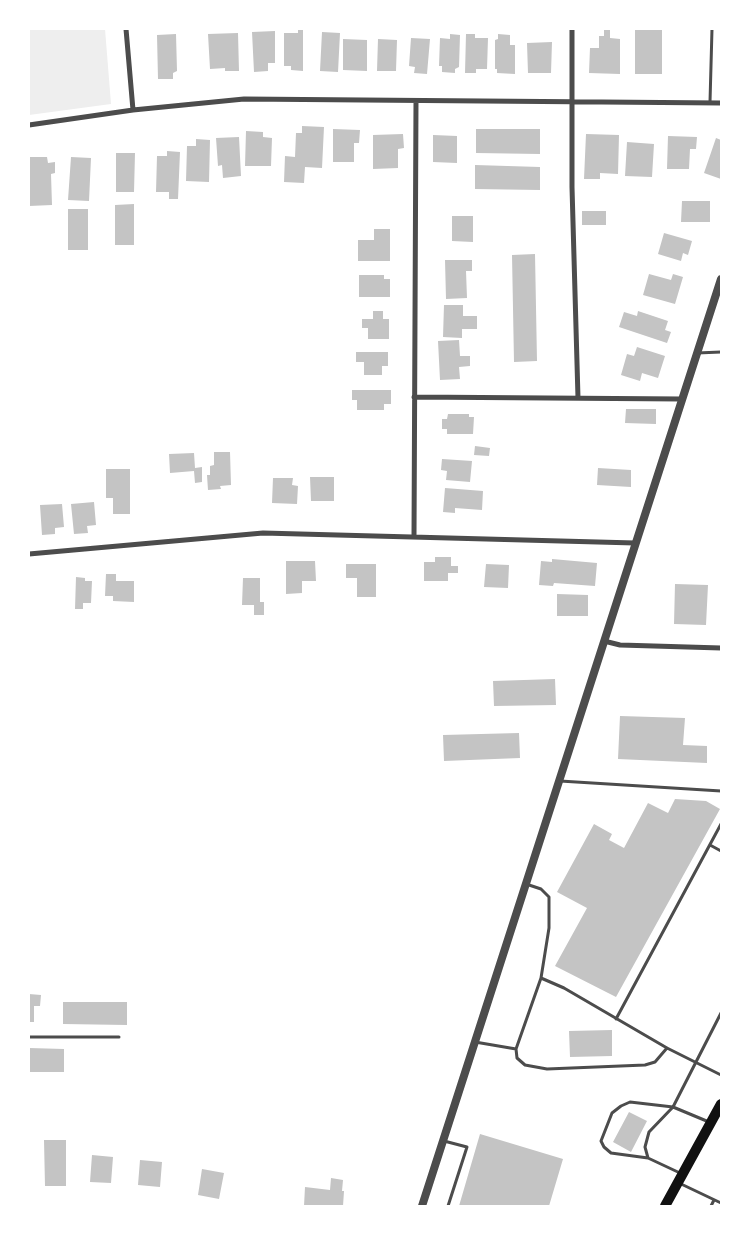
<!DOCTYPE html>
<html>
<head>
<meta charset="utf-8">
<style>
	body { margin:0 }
	#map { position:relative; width:750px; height:1235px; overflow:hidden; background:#fff; font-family:"DM Sans",sans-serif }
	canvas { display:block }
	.frame { position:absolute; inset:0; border:30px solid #fff; pointer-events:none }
</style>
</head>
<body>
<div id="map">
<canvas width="750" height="1235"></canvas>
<div class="frame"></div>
</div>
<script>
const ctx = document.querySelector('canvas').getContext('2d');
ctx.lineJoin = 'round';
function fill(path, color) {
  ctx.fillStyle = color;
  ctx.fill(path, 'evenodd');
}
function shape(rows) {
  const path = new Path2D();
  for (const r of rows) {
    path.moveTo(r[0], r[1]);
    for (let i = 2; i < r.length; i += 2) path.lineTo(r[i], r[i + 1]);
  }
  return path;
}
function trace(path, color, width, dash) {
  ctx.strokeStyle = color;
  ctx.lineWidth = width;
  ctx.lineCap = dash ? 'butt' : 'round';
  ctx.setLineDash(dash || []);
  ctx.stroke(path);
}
const green = shape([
	[29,29,105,29,111,104,29,115]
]);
const building = shape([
	[298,29,303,29,303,71,291,70,291,66,284,66,284,33,298,33],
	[604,29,610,29,610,38,620,39,620,74,589,73,590,48,599,48,599,36,604,36],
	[635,30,662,30,662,74,635,74],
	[275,31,275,63,268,63,268,71,254,72,252,32],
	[322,32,340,33,338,72,320,71],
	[238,33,239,71,225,71,225,68,210,69,208,34],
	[176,34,177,71,173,73,173,79,158,79,157,35],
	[450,34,460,35,459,67,455,69,455,73,442,72,442,66,439,66,440,38,450,39],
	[466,34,475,34,475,38,488,38,487,69,476,69,476,73,465,73],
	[498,34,510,35,510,45,515,45,515,74,497,73,497,69,495,69,495,40,498,39],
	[411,38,430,39,427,74,414,73,415,67,409,66],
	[343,39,367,40,367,71,343,70],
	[378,39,397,40,396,71,377,71],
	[552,42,551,73,528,73,527,43],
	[302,126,324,127,322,168,305,167,304,183,284,182,285,156,295,157,296,133,302,133],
	[333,129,360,130,359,143,354,143,354,162,333,162],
	[476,129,540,129,540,154,476,153],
	[246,131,263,132,263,137,272,138,271,166,245,166],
	[403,134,404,148,398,149,398,168,373,169,373,135],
	[586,134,619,135,618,174,600,173,600,179,584,179],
	[433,135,457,136,457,163,433,162],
	[668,136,697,137,696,149,690,149,689,169,667,169],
	[239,137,241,176,223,178,222,165,218,166,216,138],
	[716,138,721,140,721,179,704,173],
	[196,139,210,140,209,182,186,181,187,146,196,146],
	[627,142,654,144,652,177,625,176],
	[167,151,180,152,178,199,169,199,169,192,156,192,157,156,167,156],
	[116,153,135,153,134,192,116,192],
	[29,157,47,157,48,163,55,162,55,173,51,174,52,205,29,206],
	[71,157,91,158,89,201,68,200],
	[475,165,540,167,540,190,475,189],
	[682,201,710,201,710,222,681,222],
	[134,204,134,245,115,245,115,205],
	[68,209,88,209,88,250,68,250],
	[582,211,606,211,606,225,582,225],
	[452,216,473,216,473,242,452,241],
	[374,229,390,229,390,261,358,261,358,240,374,240],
	[664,233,692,241,688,255,683,253,681,261,658,254],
	[535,254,537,361,514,362,512,255],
	[445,260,472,260,472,271,466,271,467,298,446,299],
	[649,274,671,280,673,274,683,277,675,304,643,295],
	[359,275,384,275,384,279,390,279,390,297,359,297],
	[444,305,463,305,463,316,477,316,477,329,462,329,462,338,443,337],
	[373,311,383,311,383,319,389,319,389,339,368,339,368,328,362,328,362,319,373,319],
	[638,311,668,321,665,330,671,332,667,343,619,327,624,312,637,316],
	[459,340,460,356,470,356,470,366,459,367,460,379,440,380,438,341],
	[637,347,665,356,658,378,642,373,640,381,621,375,627,354,634,356],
	[356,352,388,352,388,366,382,366,382,375,364,375,364,362,356,362],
	[352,390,391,390,391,404,384,404,384,410,357,410,357,400,352,400],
	[626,409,656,409,656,424,625,423],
	[448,414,469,414,469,417,474,417,473,434,447,434,447,429,442,429,442,419,447,419],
	[475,446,490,448,489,456,474,455],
	[214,452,230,452,231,485,220,486,221,489,208,490,207,475,210,475,210,466,214,465],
	[194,453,195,468,202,467,202,482,195,483,194,471,170,473,169,454],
	[442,459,472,461,470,482,446,480,447,471,441,470],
	[598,468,631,470,631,487,597,485],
	[106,469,130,469,130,514,113,514,113,498,106,498],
	[310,477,334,477,334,501,311,501],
	[273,478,293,478,292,485,298,486,297,504,272,503],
	[445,488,483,491,482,510,455,508,455,513,443,512],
	[94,502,96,525,87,526,88,533,74,534,71,504],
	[62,504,64,527,55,528,55,534,42,535,40,505],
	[435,557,451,557,451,566,458,566,458,573,448,573,448,581,424,581,424,562,435,562],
	[552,559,597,563,595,586,554,583,553,586,539,585,541,561,552,562],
	[286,561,315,561,316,581,302,581,302,593,286,594],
	[346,564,376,564,376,597,357,597,357,578,346,578],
	[486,564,509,565,508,588,484,587],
	[106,574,116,574,116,581,134,581,134,602,113,601,113,596,105,596],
	[76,577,85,578,85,581,92,581,91,603,83,603,83,609,75,609],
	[243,578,260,578,260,602,264,602,264,615,254,615,254,605,242,605],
	[675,584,708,585,706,625,674,624],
	[557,594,588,595,588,616,557,616],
	[555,679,556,705,494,706,493,681],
	[620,716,685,718,683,745,707,746,707,763,618,759],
	[519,733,520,758,444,761,443,735],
	[675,799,706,801,720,809,616,997,555,966,587,908,557,892,594,824,612,834,609,840,624,848,648,803,668,813],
	[29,994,41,995,40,1006,34,1006,34,1022,29,1022],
	[63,1002,127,1002,127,1025,63,1024],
	[612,1030,612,1056,570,1057,569,1031],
	[29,1048,64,1049,64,1072,29,1072],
	[629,1112,647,1121,631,1152,613,1142],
	[480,1134,563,1159,549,1206,459,1206],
	[44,1140,66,1140,66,1186,45,1186],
	[92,1155,113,1157,111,1183,90,1182],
	[140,1160,162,1162,160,1187,138,1185],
	[202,1169,224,1173,219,1199,198,1195],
	[331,1178,343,1180,342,1191,344,1191,343,1206,304,1206,305,1187,330,1190]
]);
const service = shape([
	[710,102,712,29],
	[697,353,721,352],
	[560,781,721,791],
	[710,845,721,851],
	[526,884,541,889,549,897,549,928,541,978],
	[616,1019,721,824],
	[29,1037,119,1037],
	[475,1042,516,1049],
	[667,1048,655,1062,645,1065,547,1069,525,1065,517,1058,516,1049,541,978,564,988,667,1048,721,1075],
	[444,1141,467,1147,448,1206],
	[648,1158,611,1153,604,1147,601,1141,612,1113,621,1106,630,1102,673,1107,709,1122],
	[680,1173,648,1158,645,1147,649,1132,673,1107,721,1013],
	[679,1183,721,1203],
	[711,1206,714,1200]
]);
const minor = shape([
	[126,29,133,110],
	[572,29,572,187,578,398],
	[29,125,133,110,244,99,721,103],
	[414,397,681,399],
	[414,536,416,101],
	[29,554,263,533,635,543],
	[604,641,620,645,721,648]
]);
const tertiary = shape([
	[422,1206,721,279]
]);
const trunk = shape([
	[665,1206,721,1104]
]);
fill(green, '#eee');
fill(building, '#c4c4c4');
trace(service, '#4c4c4c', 3);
trace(minor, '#4c4c4c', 5);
trace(tertiary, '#4c4c4c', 8);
trace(trunk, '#111', 10);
</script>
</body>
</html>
